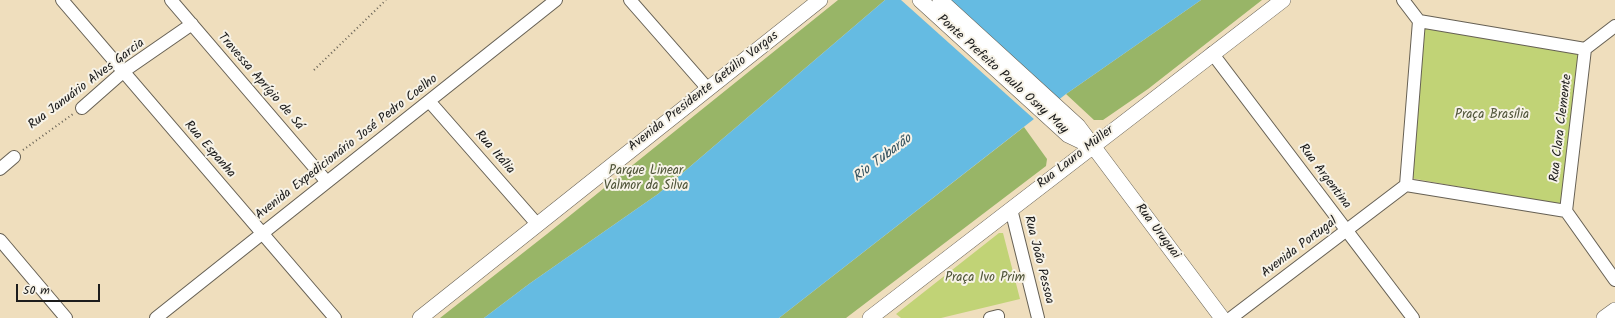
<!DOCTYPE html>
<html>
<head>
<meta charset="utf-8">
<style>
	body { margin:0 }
	#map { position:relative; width:1615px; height:318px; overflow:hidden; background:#efdebd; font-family:Kalam,sans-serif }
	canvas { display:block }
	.scale { position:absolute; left:16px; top:284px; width:84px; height:18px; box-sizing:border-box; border:2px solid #1c1c1c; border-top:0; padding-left:5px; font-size:12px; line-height:14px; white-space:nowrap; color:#1c1c1c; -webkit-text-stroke:3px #f7f3e8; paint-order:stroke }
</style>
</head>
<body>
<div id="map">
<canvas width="1615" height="318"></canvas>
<div class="scale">50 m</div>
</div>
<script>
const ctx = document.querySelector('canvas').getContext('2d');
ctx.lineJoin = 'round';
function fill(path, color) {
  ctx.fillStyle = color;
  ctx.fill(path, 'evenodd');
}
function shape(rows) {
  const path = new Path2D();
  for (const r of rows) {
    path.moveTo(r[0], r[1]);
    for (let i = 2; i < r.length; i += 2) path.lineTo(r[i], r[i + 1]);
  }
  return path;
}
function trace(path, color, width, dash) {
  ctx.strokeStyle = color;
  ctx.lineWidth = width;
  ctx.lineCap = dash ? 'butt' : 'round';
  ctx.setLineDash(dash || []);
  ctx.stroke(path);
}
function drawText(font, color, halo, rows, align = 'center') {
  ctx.font = font + ' Kalam,sans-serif';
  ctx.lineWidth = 4;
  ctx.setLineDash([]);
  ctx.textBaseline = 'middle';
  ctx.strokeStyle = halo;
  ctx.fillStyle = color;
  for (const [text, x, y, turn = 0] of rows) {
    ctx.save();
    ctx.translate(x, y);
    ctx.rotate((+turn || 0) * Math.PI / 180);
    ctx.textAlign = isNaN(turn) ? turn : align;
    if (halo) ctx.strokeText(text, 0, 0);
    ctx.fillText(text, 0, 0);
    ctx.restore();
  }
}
const green = shape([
	[1424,27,1579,53,1561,205,1410,178],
	[999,233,1003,233,1020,299,941,318,901,318,896,314]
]);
const forest = shape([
	[838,0,885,0,658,194,529,284,484,318,440,318,547,234],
	[1201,0,1262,0,1148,89,1103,120,1094,120,1066,94],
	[1024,127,1047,159,1046,166,846,318,779,318]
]);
const water = shape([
	[885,0,1201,0,1066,94,779,318,484,318,529,284,658,194]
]);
const pier = shape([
	[901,0,945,0,1057,103,1035,120]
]);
const path = shape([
	[314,70,386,0],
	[23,150,73,114]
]);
const minor = shape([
	[62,0,335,318],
	[171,0,327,182],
	[630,0,708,89],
	[1403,0,1419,21],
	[1419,21,1585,49],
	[1585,49,1615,26],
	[1212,53,1413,318],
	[429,101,537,224],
	[82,108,124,71,192,24],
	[0,169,14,157],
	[1406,185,1419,21],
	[1406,185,1566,211],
	[1011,209,1038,318],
	[1566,211,1585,49],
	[1566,211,1615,280],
	[0,240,66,318],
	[156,318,556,0],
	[990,318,998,316,998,318],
	[1231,318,1406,185]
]);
const major = shape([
	[920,0,1068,135,1091,146],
	[940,0,1078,126,1222,318],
	[420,318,820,0],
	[870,318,1283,0],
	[1604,318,1615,310]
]);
const streetNames = [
	["Ponte Prefeito Paulo Osny May",1002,75,42],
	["Travessa Aprígio de Sá",260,82,49],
	["Rua Januário Alves Garcia",87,85,-37],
	["Avenida Presidente Getúlio Vargas",704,92,-38],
	["Rua Clara Clemente",1562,128,-83],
	["Avenida Expedicionário José Pedro Coelho",347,148,-38],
	["Rua Espanha",209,150,49],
	["Rua Itália",494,153,49],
	["Rua Lauro Müller",1076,158,-38],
	["Rua Argentina",1324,177,53],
	["Rua Uruguai",1157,232,53],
	["Avenida Portugal",1300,248,-37],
	["Rua João Pessoa",1038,260,76]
];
const parkNames = [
	["Praça Brasília",1492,116],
	["Parque Linear",646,172],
	["Valmor da Silva",646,187],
	["Praça Ivo Prim",985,279]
];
const waterNames = [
	["Rio Tubarão",883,159,-37]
];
fill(green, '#c1d376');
fill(forest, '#98b567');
fill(water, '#65bbe2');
fill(pier, '#efdebd');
trace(minor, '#666054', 14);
trace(major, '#666054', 16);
trace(path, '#666054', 2, [1, 3]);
trace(minor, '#fff', 12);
trace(major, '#fff', 15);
drawText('13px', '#1c1c1c', '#f7f3e8', streetNames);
drawText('13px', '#4e5337', '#f7f3e8', parkNames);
drawText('italic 14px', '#365461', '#f7f3e8', waterNames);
</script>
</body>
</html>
